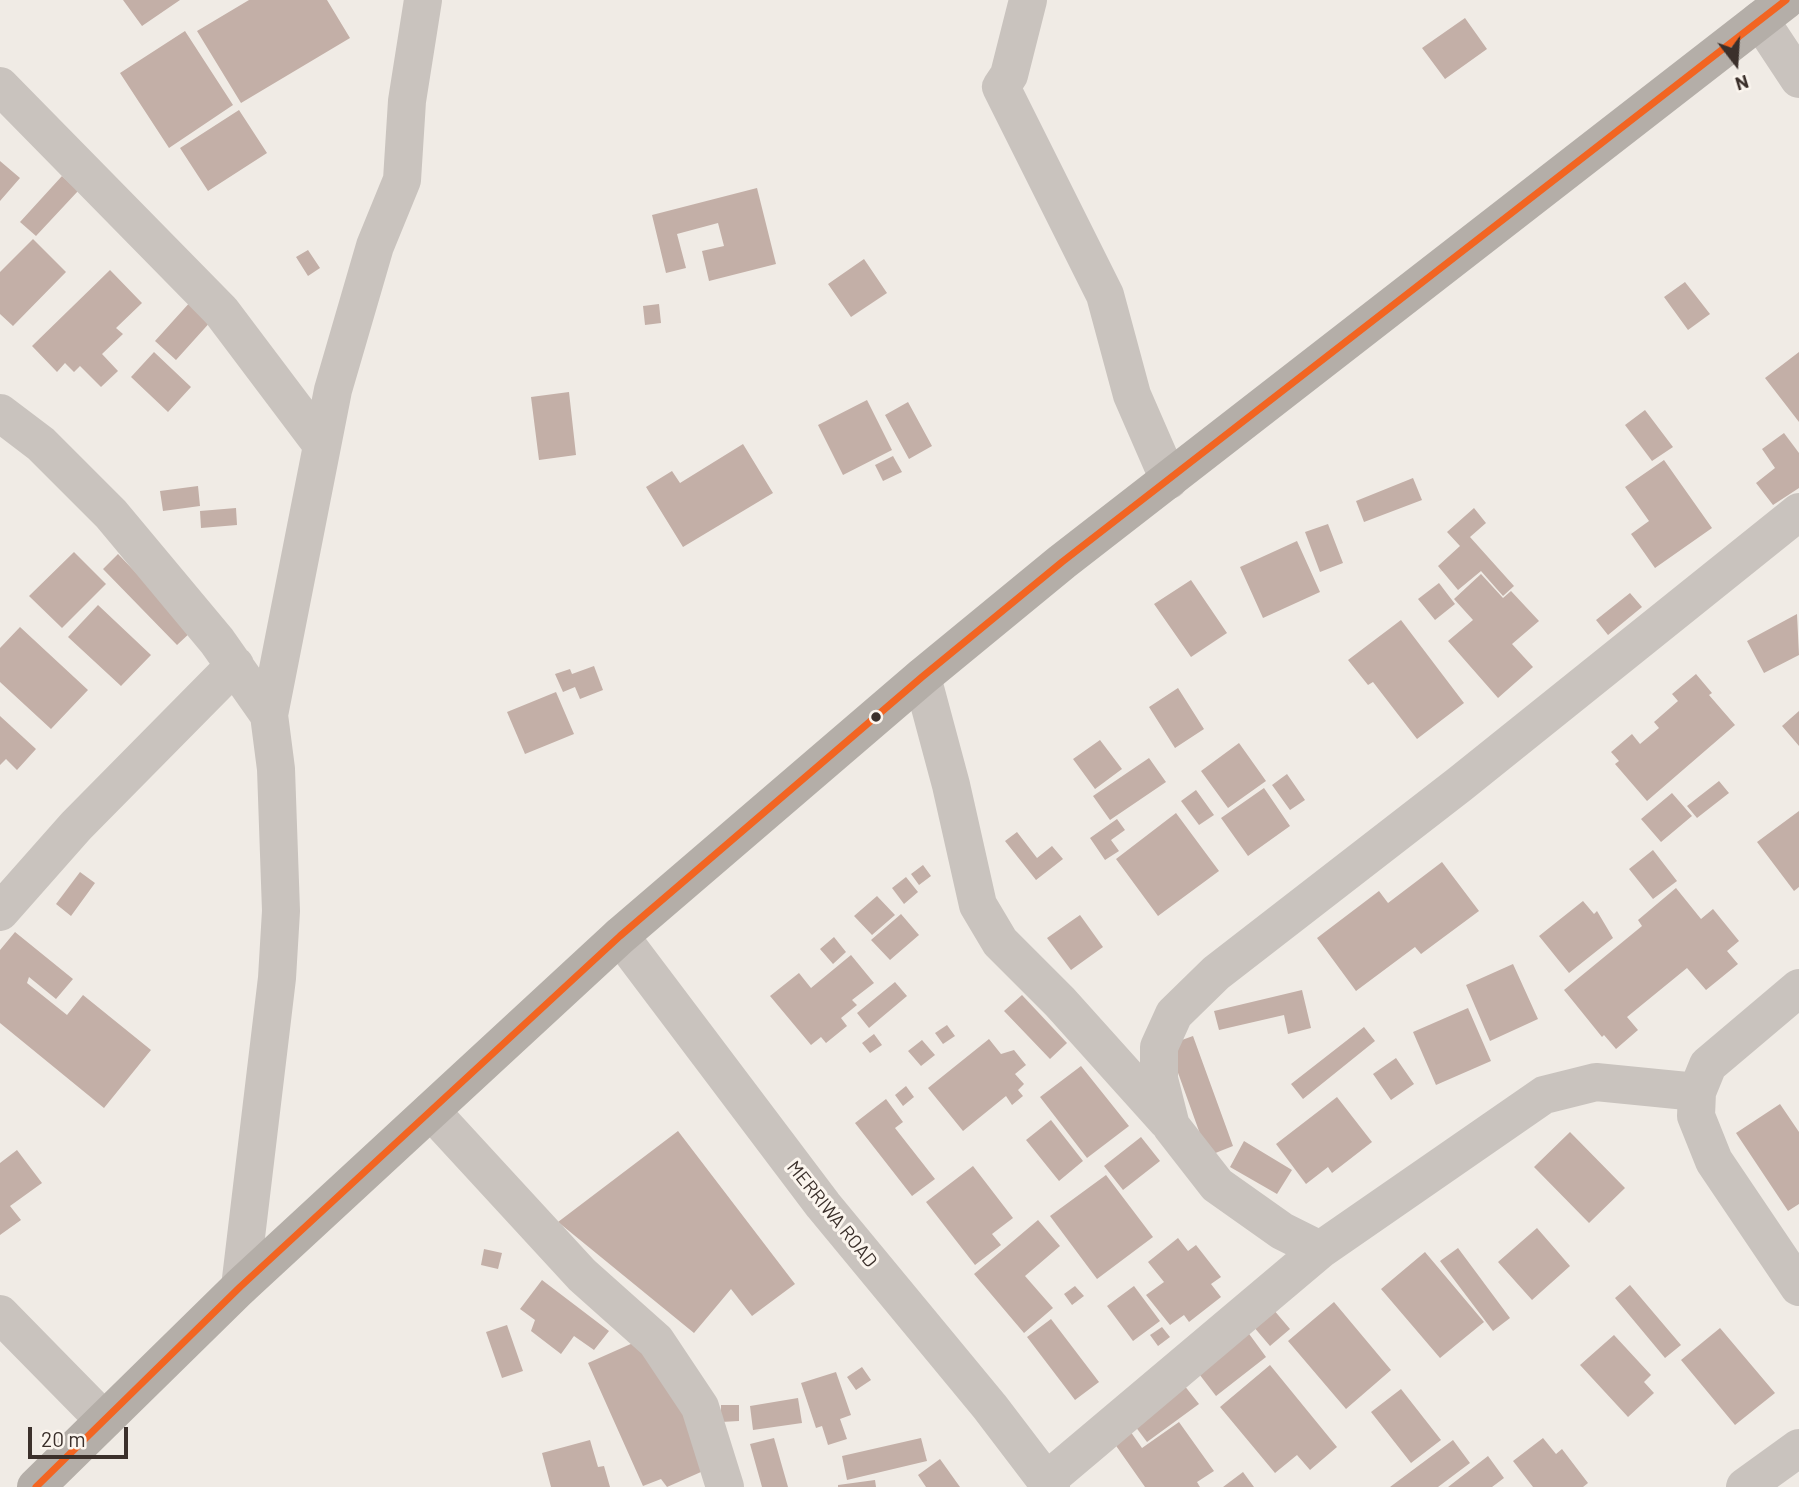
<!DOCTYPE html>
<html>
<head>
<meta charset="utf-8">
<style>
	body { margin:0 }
	#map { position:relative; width:1799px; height:1487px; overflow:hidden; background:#f0ebe5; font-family:Barlow,sans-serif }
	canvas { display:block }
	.north { position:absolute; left:1701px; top:28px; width:70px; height:70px; -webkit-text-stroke:5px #fbf5ee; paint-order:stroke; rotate:163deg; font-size:19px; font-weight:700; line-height:28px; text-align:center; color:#3b302b }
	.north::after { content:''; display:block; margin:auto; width:24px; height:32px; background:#3b302b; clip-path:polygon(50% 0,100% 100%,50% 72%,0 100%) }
	.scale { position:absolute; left:28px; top:1427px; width:100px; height:32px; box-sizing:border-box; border:4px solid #3b302b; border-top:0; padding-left:9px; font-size:21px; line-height:24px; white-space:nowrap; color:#3b302b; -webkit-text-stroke:5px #fbf5ee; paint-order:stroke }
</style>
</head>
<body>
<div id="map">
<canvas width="1799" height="1487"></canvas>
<div class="north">N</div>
<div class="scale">20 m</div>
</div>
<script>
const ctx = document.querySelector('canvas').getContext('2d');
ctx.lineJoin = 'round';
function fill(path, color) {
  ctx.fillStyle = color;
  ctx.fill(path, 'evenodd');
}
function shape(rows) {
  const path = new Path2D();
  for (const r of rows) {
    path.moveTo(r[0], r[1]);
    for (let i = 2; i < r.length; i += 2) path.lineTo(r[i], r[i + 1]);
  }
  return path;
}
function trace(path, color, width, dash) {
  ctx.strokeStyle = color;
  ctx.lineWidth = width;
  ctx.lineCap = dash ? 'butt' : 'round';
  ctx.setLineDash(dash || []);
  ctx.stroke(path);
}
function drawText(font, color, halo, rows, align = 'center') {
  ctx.font = font + ' Barlow,sans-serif';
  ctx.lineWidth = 6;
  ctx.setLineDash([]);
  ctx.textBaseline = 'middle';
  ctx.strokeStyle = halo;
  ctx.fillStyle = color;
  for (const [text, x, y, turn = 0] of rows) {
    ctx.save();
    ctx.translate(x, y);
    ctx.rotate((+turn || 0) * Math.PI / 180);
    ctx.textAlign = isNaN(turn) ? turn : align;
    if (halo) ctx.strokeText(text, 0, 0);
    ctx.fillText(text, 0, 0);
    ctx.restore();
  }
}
const building = shape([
	[123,0,180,0,142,26],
	[249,0,327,0,350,38,241,103,197,31],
	[1465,18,1487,49,1445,79,1422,48],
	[185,31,233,105,169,148,120,73],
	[239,110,267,153,208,191,180,148],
	[0,161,20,178,0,201],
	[62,176,78,191,36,236,20,222],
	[757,188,776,264,709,281,702,251,724,246,718,223,677,234,686,268,666,273,652,215],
	[33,239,66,272,13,326,0,314,0,272],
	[308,250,320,268,308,276,296,257],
	[864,259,887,293,851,317,828,284],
	[110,270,142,303,116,328,123,334,102,354,118,371,101,387,80,366,74,372,65,363,57,372,32,346],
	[1685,282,1710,314,1688,330,1664,297],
	[192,300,213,319,176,360,155,341],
	[659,304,661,323,645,325,643,306],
	[154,352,191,387,168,412,131,377],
	[1799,352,1799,422,1765,378],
	[569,392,576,455,539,460,531,397],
	[867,400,892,450,843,475,818,425],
	[908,402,932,446,909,459,885,415],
	[1645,410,1673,447,1652,461,1625,425],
	[1784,433,1799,453,1799,488,1773,505,1756,483,1775,468,1762,449],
	[743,444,773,493,683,547,646,487,672,471,680,483],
	[893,456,902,472,883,481,875,465],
	[1664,460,1712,528,1655,568,1631,534,1649,521,1625,487],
	[1413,478,1422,500,1364,522,1356,501],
	[198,486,200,506,163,511,160,491],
	[236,508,237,525,201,528,200,511],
	[1474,508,1486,523,1470,537,1514,586,1503,596,1481,571,1458,590,1438,566,1460,546,1447,532],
	[1328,524,1343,563,1320,572,1305,532],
	[1297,541,1320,592,1263,618,1240,567],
	[74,552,106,584,62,628,29,596],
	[118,554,192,631,177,645,103,569],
	[1481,574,1503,598,1511,591,1539,621,1512,644,1533,667,1498,698,1448,641,1473,620,1454,599],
	[1191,580,1227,633,1191,657,1154,604],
	[1439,583,1455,604,1435,620,1418,599],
	[1630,593,1642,607,1608,635,1596,620],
	[98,605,151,655,121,686,68,637],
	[1797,614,1799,655,1764,673,1747,641],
	[1401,620,1464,703,1417,739,1373,682,1368,685,1348,660],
	[20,627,88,690,51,729,0,682,0,648],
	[594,666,603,690,580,699,575,687,563,692,555,674,570,669,572,674],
	[1696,674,1712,693,1709,695,1735,725,1647,801,1615,764,1619,761,1611,752,1632,734,1640,744,1659,728,1654,722,1678,701,1672,694],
	[1178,688,1204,729,1175,748,1149,707],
	[556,692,574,734,525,754,507,712],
	[1799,711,1799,746,1782,726],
	[0,716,36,749,17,770,6,759,0,765],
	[1100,740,1122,769,1095,789,1073,759],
	[1239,743,1266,781,1228,808,1201,771],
	[1149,758,1166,782,1110,820,1093,796],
	[1287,774,1305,800,1290,810,1272,785],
	[1719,781,1729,793,1697,818,1687,806],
	[1264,788,1290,826,1248,856,1221,818],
	[1196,790,1214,815,1199,825,1181,801],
	[1672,793,1692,816,1661,842,1641,819],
	[1799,811,1799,887,1794,891,1757,842],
	[1176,813,1219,871,1158,916,1116,859],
	[1117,819,1125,830,1111,840,1119,851,1105,860,1090,838],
	[1017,832,1037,858,1052,846,1063,859,1036,880,1005,841],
	[1653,850,1677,881,1653,899,1629,869],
	[1442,862,1479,911,1421,954,1415,947,1356,991,1317,938,1379,891,1388,903],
	[923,865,931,876,919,885,911,874],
	[80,872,95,883,71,916,56,904],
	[906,877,918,892,904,904,892,888],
	[1676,888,1701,919,1713,909,1739,941,1727,951,1738,964,1706,990,1687,968,1627,1017,1638,1030,1616,1049,1604,1035,1602,1037,1564,990,1642,926,1638,920],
	[877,896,895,915,872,935,854,916],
	[1583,901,1594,914,1597,911,1613,938,1569,973,1539,936],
	[901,914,919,935,890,960,871,940],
	[1080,915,1103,947,1071,970,1047,938],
	[15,932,73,979,56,999,29,977,27,983,67,1015,83,995,151,1050,104,1108,0,1023,0,950],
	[834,937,846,952,833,964,820,949],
	[851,955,874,983,852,1000,857,1005,841,1018,847,1026,826,1043,821,1037,811,1045,770,996,799,973,811,988],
	[1513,964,1538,1019,1490,1041,1466,985],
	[895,982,907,996,869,1028,857,1013],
	[1302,990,1311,1028,1288,1034,1284,1015,1219,1030,1214,1011],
	[1022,995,1067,1043,1050,1059,1004,1011],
	[1468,1008,1491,1061,1436,1085,1413,1032],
	[947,1025,955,1036,943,1044,935,1033],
	[1364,1027,1375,1041,1303,1099,1291,1084],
	[874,1034,882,1045,870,1053,862,1043],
	[1193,1036,1233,1146,1208,1156,1168,1045],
	[989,1039,1001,1054,1014,1050,1026,1065,1015,1074,1024,1084,1018,1090,1023,1096,1012,1105,1006,1096,963,1131,928,1088],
	[922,1040,935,1055,921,1066,908,1051],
	[1396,1058,1414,1084,1391,1100,1373,1074],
	[1081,1066,1129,1126,1087,1158,1040,1097],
	[906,1086,914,1097,903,1106,895,1095],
	[1337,1097,1372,1142,1332,1173,1328,1167,1306,1184,1276,1144],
	[886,1099,903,1122,895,1128,935,1179,912,1196,855,1123],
	[1780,1104,1799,1132,1799,1204,1788,1211,1736,1133],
	[1051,1120,1083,1161,1059,1181,1026,1140],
	[678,1131,795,1284,752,1316,731,1289,694,1333,558,1222],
	[1570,1132,1625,1188,1589,1223,1534,1167],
	[1141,1137,1160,1161,1123,1190,1104,1166],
	[1244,1141,1292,1170,1277,1194,1230,1167],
	[17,1150,42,1183,10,1206,21,1220,0,1235,0,1163],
	[973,1166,1013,1218,992,1234,1001,1245,975,1265,926,1202],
	[1106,1175,1153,1237,1097,1279,1050,1216],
	[1038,1220,1060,1246,1025,1276,1053,1308,1024,1333,974,1274],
	[1537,1228,1570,1266,1532,1300,1498,1262],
	[1178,1238,1188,1251,1196,1245,1221,1277,1211,1284,1221,1297,1189,1322,1184,1315,1170,1325,1146,1295,1164,1282,1148,1262],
	[1458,1248,1510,1318,1493,1331,1440,1261],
	[484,1249,502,1253,498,1269,481,1265],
	[1425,1252,1484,1322,1440,1358,1381,1289],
	[542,1280,609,1331,594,1350,574,1336,561,1354,531,1331,535,1320,520,1309],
	[1630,1285,1681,1345,1665,1358,1615,1298],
	[1075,1286,1084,1296,1072,1305,1064,1294],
	[1134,1286,1160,1321,1133,1341,1107,1306],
	[1334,1302,1391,1370,1346,1409,1288,1341],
	[1273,1309,1290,1329,1270,1346,1253,1326],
	[1051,1319,1099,1382,1075,1400,1027,1337],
	[507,1325,523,1371,502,1378,486,1332],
	[1162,1327,1170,1337,1158,1346,1150,1335],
	[1720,1328,1775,1393,1735,1425,1681,1360],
	[1247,1331,1266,1357,1216,1396,1196,1370],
	[1614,1335,1651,1375,1644,1382,1654,1393,1628,1417,1580,1365],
	[633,1343,668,1375,710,1468,667,1487,661,1479,643,1486,588,1363],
	[1270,1365,1337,1447,1310,1470,1297,1455,1275,1473,1220,1407],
	[862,1367,871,1380,856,1390,847,1377],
	[836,1372,851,1415,840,1419,847,1439,828,1445,822,1426,816,1428,801,1383],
	[1180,1380,1199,1404,1147,1442,1129,1418],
	[1401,1389,1441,1440,1411,1463,1371,1412],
	[798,1398,802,1423,753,1430,750,1406],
	[721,1405,739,1405,739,1421,721,1422],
	[1179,1422,1214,1471,1197,1482,1200,1487,1145,1487,1112,1440,1128,1428,1142,1448],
	[774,1438,788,1487,762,1487,750,1444],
	[921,1438,927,1461,847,1480,842,1456],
	[1543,1438,1556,1454,1562,1449,1588,1483,1583,1487,1533,1487,1513,1461],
	[590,1440,598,1467,604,1466,610,1487,551,1487,542,1453],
	[1453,1440,1470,1463,1438,1487,1390,1487],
	[1488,1456,1504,1478,1492,1487,1448,1487],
	[940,1459,960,1487,926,1487,918,1475],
	[1243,1472,1254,1487,1223,1487],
	[875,1480,876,1487,838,1487,838,1485]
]);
const minor = shape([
	[1028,0,1009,75,1001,87,1105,295,1132,395,1169,480],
	[1760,20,1799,79],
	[0,86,221,311,322,445],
	[0,413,41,444,111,514,217,641,269,715,276,769,281,911,277,978,240,1287],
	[922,677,951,785,978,905,1000,942,1060,1002,1167,1121],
	[269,715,333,390,375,246,402,180,407,101,423,0],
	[0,912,76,826,235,665],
	[1799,988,1708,1065,1697,1092,1696,1116,1714,1161,1799,1287],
	[431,1111,582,1275,656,1341,700,1407,725,1487],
	[1320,1250,1282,1231,1217,1185,1171,1126,1159,1079,1159,1047,1174,1014,1216,973,1460,784,1799,512],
	[0,1314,104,1420],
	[1046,1481,1320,1250,1544,1095,1596,1082,1697,1092],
	[1745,1487,1799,1448]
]);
const tertiary = shape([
	[620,936,823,1205,990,1407,1051,1487]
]);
const trunk = shape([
	[36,1487,240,1287,620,936,922,677,1062,562,1786,0]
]);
const bus1 = shape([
	[36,1487,240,1287,620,936,922,677,1062,562,1786,0]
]);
const markers = [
	[876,717,6,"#3b302b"]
];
const streetNames = [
	["MERRIWA ROAD",832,1214,51]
];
fill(building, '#c3afa7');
trace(minor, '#c9c3be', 38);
trace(tertiary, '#c9c3be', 38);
trace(trunk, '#b4aea8', 38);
trace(bus1, '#f26522', 7);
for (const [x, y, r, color] of markers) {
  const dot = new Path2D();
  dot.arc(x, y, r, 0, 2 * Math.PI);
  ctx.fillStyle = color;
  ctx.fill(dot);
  trace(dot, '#fbf5ee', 2.5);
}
drawText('19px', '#3b302b', '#fbf5ee', streetNames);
</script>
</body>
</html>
